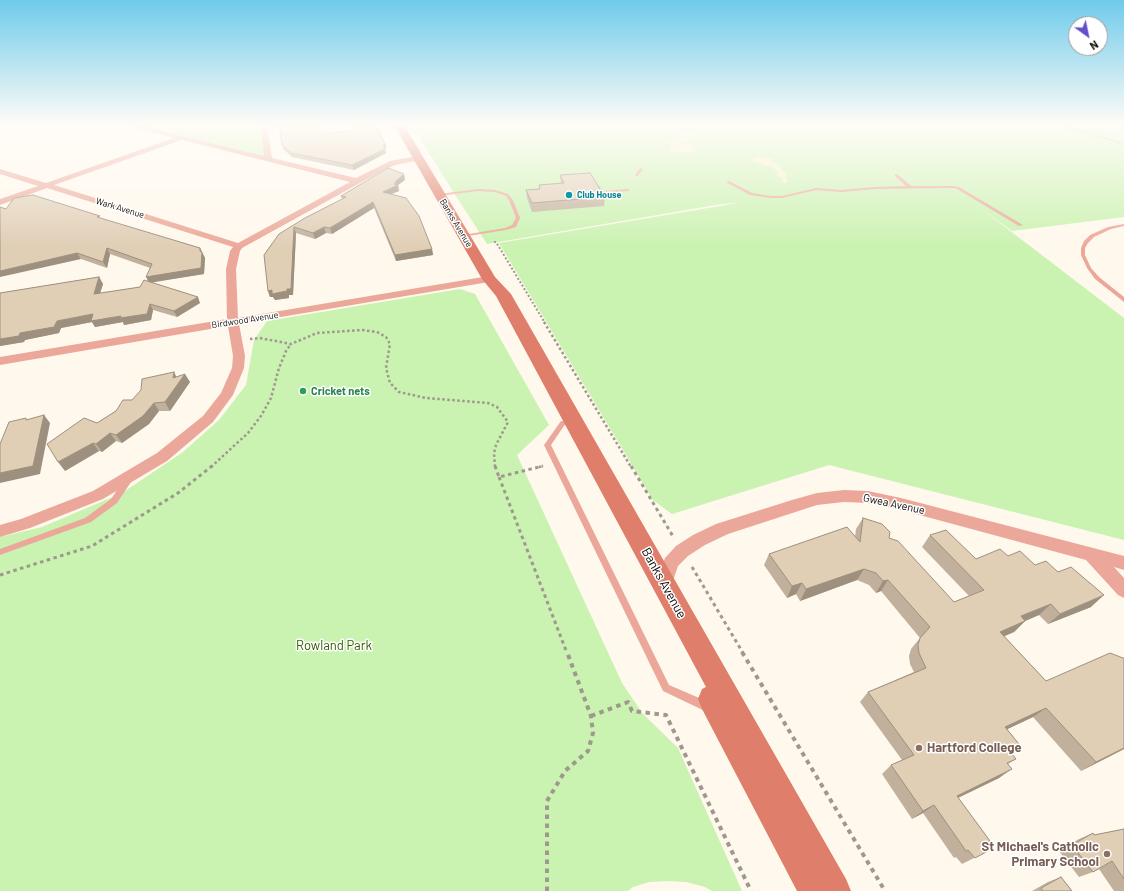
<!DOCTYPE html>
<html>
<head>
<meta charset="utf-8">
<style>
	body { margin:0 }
	#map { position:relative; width:1124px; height:891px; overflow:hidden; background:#fff8ed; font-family:Barlow,sans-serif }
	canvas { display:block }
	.north { position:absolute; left:1068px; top:16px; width:40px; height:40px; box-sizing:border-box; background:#fff; border:1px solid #a09d9b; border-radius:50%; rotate:147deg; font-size:11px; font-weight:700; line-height:16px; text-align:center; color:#110b04 }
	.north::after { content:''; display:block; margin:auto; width:14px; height:18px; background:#634fc8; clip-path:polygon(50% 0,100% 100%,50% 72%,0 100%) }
</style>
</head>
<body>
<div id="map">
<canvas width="1124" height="891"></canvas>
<div class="north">N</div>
</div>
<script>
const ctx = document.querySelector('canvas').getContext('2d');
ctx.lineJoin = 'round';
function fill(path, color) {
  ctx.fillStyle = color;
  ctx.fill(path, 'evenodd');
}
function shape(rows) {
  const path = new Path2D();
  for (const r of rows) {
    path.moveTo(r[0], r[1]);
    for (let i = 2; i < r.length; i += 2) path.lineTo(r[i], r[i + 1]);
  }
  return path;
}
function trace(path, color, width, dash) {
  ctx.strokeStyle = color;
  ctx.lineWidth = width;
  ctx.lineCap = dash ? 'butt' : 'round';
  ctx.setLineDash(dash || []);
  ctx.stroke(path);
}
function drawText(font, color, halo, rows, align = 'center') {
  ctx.font = font + ' Barlow,sans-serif';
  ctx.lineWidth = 3;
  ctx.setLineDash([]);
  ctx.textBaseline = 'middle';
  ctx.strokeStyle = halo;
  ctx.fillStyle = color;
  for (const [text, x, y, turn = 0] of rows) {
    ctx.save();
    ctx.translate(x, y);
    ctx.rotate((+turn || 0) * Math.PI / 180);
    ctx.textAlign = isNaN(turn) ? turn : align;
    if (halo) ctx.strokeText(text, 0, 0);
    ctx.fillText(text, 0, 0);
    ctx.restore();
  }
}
const green = shape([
	[129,125,264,125,268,159,206,143],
	[412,125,1124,125,1124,217,1012,231,979,207,1124,318,1124,540,829,465,672,514,653,500,499,243,738,203,722,204,487,244,452,190],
	[460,289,475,294,549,425,517,455,622,683,643,714,678,748,742,891,712,891,705,887,686,882,668,881,649,882,633,887,628,891,0,891,0,537,42,527,122,493,183,452,219,420,246,385,254,340,267,321]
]);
const sand = shape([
	[686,134,690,135,687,137,689,140,679,144,690,144,698,150,694,151,691,154,690,152,677,153,670,151,669,149,671,147,675,146,670,144,675,143,670,141,670,140,679,139],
	[756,157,762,157,773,159,770,160,779,166,787,175,785,177,788,182,784,183,782,181,782,178,777,175,778,172,772,167,752,161,751,160]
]);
const pathFar4 = shape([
	[1061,125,1124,144]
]);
const pathFar3 = shape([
	[494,242,496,242,545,323]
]);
const pathFar2 = shape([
	[544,322,631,467],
	[250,339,260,338,291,344,317,333,362,330,377,332,386,337,390,344,386,368,390,383,399,392,426,398,488,403,497,407,508,422,496,445,494,453,495,467],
	[211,467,248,433,261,416,271,398,279,368,286,351,291,344],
	[539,467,544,466]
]);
const pathFar1 = shape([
	[495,466,499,477,543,466],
	[631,466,674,538],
	[499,477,567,653],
	[692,567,743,653],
	[0,575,92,546,178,493,212,466]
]);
const path = shape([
	[742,652,885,891],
	[591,716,628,702,632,711,666,715,751,891],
	[547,891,547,801,565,771,588,751,593,733,591,716,567,652]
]);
const lane = shape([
	[640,168,643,169,638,176,636,176,635,175,640,168],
	[895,174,897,174,911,186,953,186,959,187,1023,225,1019,226,957,189,953,188,875,189,841,192,816,190,782,198,771,198,750,195,726,182,729,181,752,193,771,196,782,196,816,188,841,190,875,187,906,186,895,176,895,174],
	[595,184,597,184,603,191,628,189,630,190,628,191,602,193,598,191,594,185,595,184],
	[478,189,495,190,508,194,513,200,520,218,516,227,506,230,461,237,461,235,463,235,505,228,512,225,516,218,509,200,506,196,495,192,478,191,439,196,437,195,439,194,478,189],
	[1124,224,1124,226,1111,229,1094,237,1088,243,1085,248,1085,255,1091,268,1099,277,1124,297,1124,302,1095,279,1087,268,1081,255,1081,248,1084,241,1090,235,1108,227,1124,224],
	[561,421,563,421,566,423,551,445,669,685,713,704,714,708,713,712,709,713,663,691,544,445,561,421],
	[129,476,132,477,133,479,117,503,91,522,0,555,0,549,85,518,111,499,126,477,129,476]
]);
const street = shape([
	[126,125,136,125,264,156,261,125,267,125,272,158,356,178,390,161,417,156,421,158,420,160,395,165,380,172,242,248,240,251,236,269,238,318,489,276,494,279,489,282,239,324,245,356,244,368,233,395,213,422,167,461,103,499,30,528,0,537,0,525,21,519,93,491,157,453,203,416,221,393,232,368,233,356,228,326,0,365,0,357,227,319,226,269,230,251,233,247,47,188,0,205,0,199,38,186,0,174,0,169,46,183,174,138,127,126,126,125],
	[182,140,350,182,238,243,54,185,182,140],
	[844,490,868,491,901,498,1124,556,1124,570,1114,567,1124,578,1124,598,1118,595,1086,560,901,510,868,503,844,502,817,505,728,534,705,545,688,556,678,566,670,589,664,591,658,589,655,584,665,558,676,546,693,535,716,524,792,500,817,493,844,490]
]);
const secondary = shape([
	[394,125,404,125,495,277,511,294,846,879,851,891,797,891,702,709,698,699,702,689,706,687,496,296,482,279,394,125]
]);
const wall = shape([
	[353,125,377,125,377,126,376,126,386,149,385,149,386,153,354,170,292,157,283,149,282,145,316,132,326,134,356,130],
	[560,175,605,197,604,206,532,212,527,198,526,190,539,189,539,185,561,184],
	[405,180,398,185,399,191,391,194,432,249,433,255,396,261,374,208,332,234,326,233,315,239,296,233,293,295,289,295,289,298,275,300,273,297,270,297,268,291,279,234,342,199,341,196],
	[6,209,101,218,200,248,205,258,204,274,151,282,200,303,177,317,153,310,151,320,124,325,123,322,95,327,92,322,61,328,59,333,25,340,24,342,0,346,0,293,99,277,103,284,100,293,140,287,148,281,150,268,110,254,107,268,81,259],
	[176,377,190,382,170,411,159,411,149,424,122,443,116,441,102,452,99,451,65,471,97,423,132,400],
	[863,518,889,538,954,602,969,596,922,547,930,535,976,559,1008,556,1035,565,1091,607,1048,624,1039,615,1025,621,1014,632,1004,636,1046,681,1124,658,1124,749,1081,771,1033,717,1007,729,1019,744,1009,751,1016,759,1008,764,999,778,958,798,990,841,988,842,992,849,962,864,956,857,954,858,923,813,912,819,882,774,891,765,902,760,860,702,868,692,914,672,910,664,909,656,911,649,920,638,881,591,876,593,869,585,857,580,800,601,796,594,787,598,764,565,769,554,855,537,856,529],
	[1124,829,1124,891,1114,891,1099,869,1093,872,1079,877,1059,851,1079,839,1093,833,1094,835],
	[1061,877,1072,891,1032,891,1048,882]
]);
const shadedWall = shape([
	[383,145,386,145,386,149,384,149],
	[385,149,386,153,354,170,352,165],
	[404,174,405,180,398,185,399,191,384,197,383,192],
	[373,202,374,208,332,234,330,228],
	[294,227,296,233,293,295,289,295,289,298,275,300,273,297,270,297,268,291],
	[324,227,326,233,315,239,313,233],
	[107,248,110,254,107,268,103,262],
	[200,248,205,258,204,274,149,283,146,277,200,251],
	[432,249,433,255,396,261,395,255],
	[77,253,81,259,0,277,0,271],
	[99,277,103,284,98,300,94,294],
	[198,297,200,303,177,317,174,311],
	[150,304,153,310,151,320,124,325,123,322,95,327,92,322,61,328,59,333,25,340,24,342,0,346,0,339,20,333,57,321],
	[174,372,178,380,185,374,190,382,170,411,165,402,173,378],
	[154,403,159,411,149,424,122,443,116,435],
	[44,415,50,423,40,474,0,483,0,473],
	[110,433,116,441,102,452,96,444],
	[93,443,99,451,65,471,58,462],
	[864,569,857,580,800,601,806,589],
	[888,580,881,591,876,593,883,581],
	[802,583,796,594,787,598,792,586],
	[1104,595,1091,607,1048,624,1060,614],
	[1051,604,1039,615,1025,621,1014,632,989,643,1000,632,1021,616],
	[1046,708,1033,717,993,736,1005,727],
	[1019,744,1006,753,1008,749],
	[1124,748,1124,749,1081,771,1096,762],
	[1012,769,999,778,945,804,957,796],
	[934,805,923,813,912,819,923,811]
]);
const building = shape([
	[279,125,315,125,316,132,325,131,326,134,356,130,354,125,375,125,386,145,383,145,385,149,352,165,291,153,282,145,279,125],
	[388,168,404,174,395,182,398,182,394,184,398,185,383,192,406,198,419,216,432,249,395,255,373,202,330,228,324,227,313,233,294,227,291,289,287,289,287,291,272,294,272,290,268,291,264,255,279,234,305,218,346,197,341,196,388,168],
	[590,173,605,197,532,203,526,190,540,189,539,185,564,183,560,175,590,173],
	[33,195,100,216,97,217,200,248,200,251,202,252,201,268,146,277,152,264,107,248,103,262,77,253,0,271,0,207,6,209,14,198,33,195],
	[99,277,94,294,140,287,144,280,198,297,174,311,150,304,147,314,120,318,121,316,91,321,93,314,57,321,54,327,20,333,19,336,0,339,0,293,99,277],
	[174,372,173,378,185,374,165,402,154,403,143,416,116,435,110,433,96,444,93,443,58,462,47,444,84,418,97,423,116,411,123,400,132,400,141,390,142,379,174,372],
	[44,415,33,466,0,473,0,444,9,422,26,418,26,420,44,415],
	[863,518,882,524,890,532,889,538,898,541,954,602,984,590,930,535,946,530,976,559,1000,549,1008,556,1020,551,1035,565,1046,561,1058,572,1071,567,1104,595,1060,614,1051,604,1021,616,1025,621,1000,632,1046,681,1110,653,1123,658,1124,658,1124,748,1096,762,1046,708,1005,727,1019,744,1008,749,1016,759,1007,763,1012,769,957,796,990,841,987,842,992,849,975,858,968,850,966,851,934,805,923,811,891,765,914,755,868,692,926,668,919,653,918,645,920,638,930,627,888,580,883,581,876,573,864,569,806,589,802,583,792,586,769,554,847,527,860,542,863,518],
	[1124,829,1124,879,1112,861,1093,872,1072,845,1093,833,1094,835,1124,829],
	[1061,877,1072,891,1043,891,1041,888,1061,877]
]);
const markers = [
	[569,195,4,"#0f9aa8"],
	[303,391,4,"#2e9e5b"],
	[919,748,4,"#8d6e63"],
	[1107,854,4,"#8d6e63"]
];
const farCulturenames = [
	["Club House",577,195]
];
const farStreetnames = [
	["Wark Avenue",120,208,17],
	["Banks Avenue",456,223,59],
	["Birdwood Avenue",245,320,-9]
];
const leisureNames = [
	["Cricket nets",311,391]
];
const streetNames = [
	["Gwea Avenue",894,504,12]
];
const nearStreetnames = [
	["Banks Avenue",664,583,61]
];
const nearParknames = [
	["Rowland Park",334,646]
];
const nearEducationnames = [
	["Hartford College",927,748],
	["St Michael's Catholic",1099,847,"right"],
	["Primary School",1099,862,"right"]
];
fill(green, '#caf2b0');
fill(sand, '#f9efca');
trace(pathFar4, '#9e988e', 1.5, [1.5, 1.5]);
trace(pathFar3, '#9e988e', 2, [2, 2]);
trace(pathFar2, '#9e988e', 2.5, [2.5, 2.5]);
trace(pathFar1, '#9e988e', 3, [3.5, 3.5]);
trace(path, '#9e988e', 4, [4.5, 4.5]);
fill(lane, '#eba89a');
fill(street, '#eba89a');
fill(secondary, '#df7e6a');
fill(wall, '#c1b19c');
fill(shadedWall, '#9d907f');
fill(building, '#e0ceb5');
trace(building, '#9d907f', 1);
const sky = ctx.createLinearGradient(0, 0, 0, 249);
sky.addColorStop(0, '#6fcbeb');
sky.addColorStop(0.5, '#fffcf7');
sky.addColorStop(1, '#fffcf700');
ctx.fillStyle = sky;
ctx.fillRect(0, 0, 1124, 249);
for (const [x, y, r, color] of markers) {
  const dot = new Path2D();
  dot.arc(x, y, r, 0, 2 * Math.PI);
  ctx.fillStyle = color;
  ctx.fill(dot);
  trace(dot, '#fff', 1.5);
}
drawText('bold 9px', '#0d838f', '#fff', farCulturenames, 'left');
drawText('9px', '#110b04', '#fff', farStreetnames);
drawText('bold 11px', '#27864d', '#fff', leisureNames, 'left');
drawText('11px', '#110b04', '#fff', streetNames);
drawText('13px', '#110b04', '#fff', nearStreetnames);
drawText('13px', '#315c00', '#fff', nearParknames);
drawText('bold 13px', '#785e54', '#fff', nearEducationnames, 'left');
</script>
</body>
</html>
